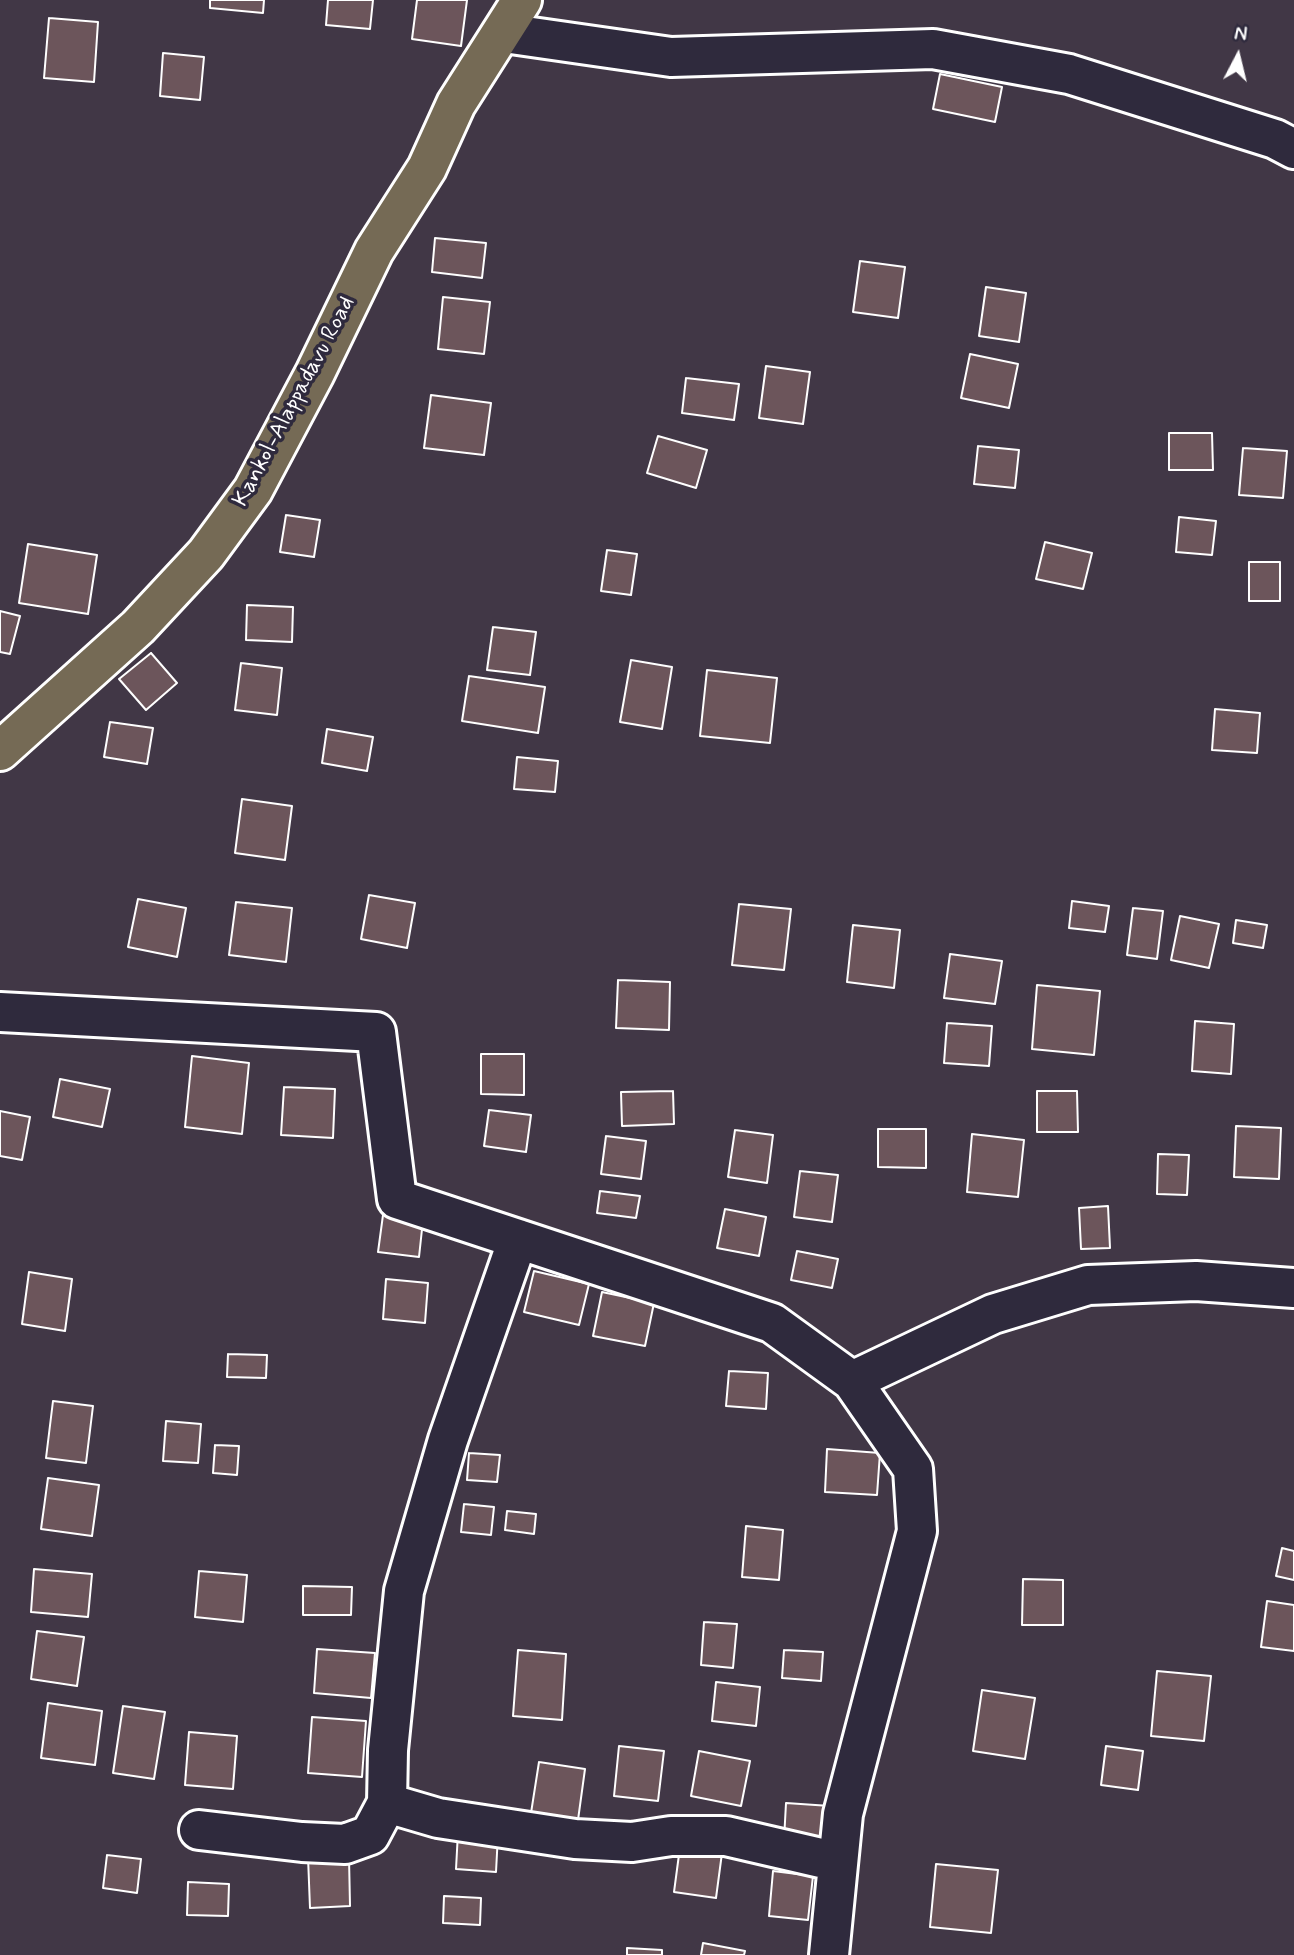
<!DOCTYPE html>
<html>
<head>
<meta charset="utf-8">
<style>
	body { margin:0 }
	#map { position:relative; width:1294px; height:1955px; overflow:hidden; background:#413746; font-family:Mynerve,sans-serif }
	canvas { display:block }
	.north { position:absolute; left:1203px; top:21px; width:70px; height:70px; -webkit-text-stroke:5px #2f2a3d; paint-order:stroke; rotate:7deg; font-size:19px; font-weight:700; line-height:28px; text-align:center; color:#fff }
	.north::after { content:''; display:block; margin:auto; width:24px; height:32px; background:#fff; clip-path:polygon(50% 0,100% 100%,50% 72%,0 100%) }
</style>
</head>
<body>
<div id="map">
<canvas width="1294" height="1955"></canvas>
<div class="north">N</div>
</div>
<script>
const ctx = document.querySelector('canvas').getContext('2d');
ctx.lineJoin = 'round';
function fill(path, color) {
  ctx.fillStyle = color;
  ctx.fill(path, 'evenodd');
}
function shape(rows) {
  const path = new Path2D();
  for (const r of rows) {
    path.moveTo(r[0], r[1]);
    for (let i = 2; i < r.length; i += 2) path.lineTo(r[i], r[i + 1]);
  }
  return path;
}
function trace(path, color, width, dash) {
  ctx.strokeStyle = color;
  ctx.lineWidth = width;
  ctx.lineCap = dash ? 'butt' : 'round';
  ctx.setLineDash(dash || []);
  ctx.stroke(path);
}
function drawText(font, color, halo, rows, align = 'center') {
  ctx.font = font + ' Mynerve,sans-serif';
  ctx.lineWidth = 7;
  ctx.setLineDash([]);
  ctx.textBaseline = 'middle';
  ctx.strokeStyle = halo;
  ctx.fillStyle = color;
  for (const [text, x, y, turn = 0] of rows) {
    ctx.save();
    ctx.translate(x, y);
    ctx.rotate((+turn || 0) * Math.PI / 180);
    ctx.textAlign = isNaN(turn) ? turn : align;
    if (halo) ctx.strokeText(text, 0, 0);
    ctx.fillText(text, 0, 0);
    ctx.restore();
  }
}
const building = shape([
	[210,0,264,0,263,13,210,8,210,0],
	[328,0,373,0,370,29,326,25,328,0],
	[417,0,467,0,461,46,412,39,417,0],
	[49,18,98,22,94,82,44,78,49,18],
	[163,53,204,57,200,100,160,96,163,53],
	[940,74,1002,87,995,122,933,109,940,74],
	[435,238,486,243,482,278,432,272,435,238],
	[860,261,905,267,898,318,853,312,860,261],
	[986,287,1026,293,1019,342,979,336,986,287],
	[443,297,490,302,484,354,438,349,443,297],
	[970,354,1018,364,1009,408,961,398,970,354],
	[766,366,810,372,803,424,759,418,766,366],
	[686,378,739,384,734,420,682,413,686,378],
	[431,395,491,403,484,455,424,448,431,395],
	[1169,433,1212,433,1213,470,1169,470,1169,433],
	[658,436,707,450,696,488,647,473,658,436],
	[978,446,1019,450,1015,488,974,484,978,446],
	[1243,448,1287,451,1283,498,1239,495,1243,448],
	[286,515,320,520,314,557,280,552,286,515],
	[1179,517,1216,521,1212,555,1176,552,1179,517],
	[1045,542,1092,553,1083,589,1036,579,1045,542],
	[28,544,97,555,88,614,19,603,28,544],
	[607,550,637,554,631,595,601,591,607,550],
	[1249,562,1280,562,1280,601,1249,601,1249,562],
	[247,605,293,607,292,642,246,640,247,605],
	[0,611,20,616,10,654,0,652,0,611],
	[493,627,536,632,530,675,487,670,493,627],
	[151,653,177,683,146,710,119,679,151,653],
	[631,660,672,667,662,729,620,722,631,660],
	[241,663,282,668,277,715,235,710,241,663],
	[707,670,777,678,770,743,700,736,707,670],
	[469,676,545,687,538,733,462,721,469,676],
	[1215,709,1260,713,1257,753,1212,750,1215,709],
	[110,722,153,728,147,764,104,757,110,722],
	[327,729,373,737,367,771,322,763,327,729],
	[517,757,558,761,555,792,514,789,517,757],
	[242,799,292,806,285,860,235,853,242,799],
	[369,895,415,903,407,948,361,939,369,895],
	[138,899,186,908,177,957,128,947,138,899],
	[1072,901,1109,906,1105,932,1069,928,1072,901],
	[236,902,292,908,286,962,229,955,236,902],
	[739,904,791,909,784,970,732,965,739,904],
	[1133,908,1163,911,1157,959,1127,955,1133,908],
	[1180,916,1219,924,1209,968,1171,960,1180,916],
	[1236,920,1267,925,1263,948,1233,943,1236,920],
	[853,925,900,930,894,988,847,982,853,925],
	[950,954,1002,961,995,1004,944,998,950,954],
	[618,980,670,982,669,1030,616,1028,618,980],
	[1037,985,1100,991,1094,1055,1032,1049,1037,985],
	[1195,1021,1234,1024,1231,1074,1192,1071,1195,1021],
	[947,1023,992,1026,989,1066,944,1063,947,1023],
	[481,1054,524,1054,524,1095,481,1094,481,1054],
	[192,1056,249,1063,242,1134,185,1127,192,1056],
	[60,1079,110,1089,102,1127,53,1117,60,1079],
	[284,1087,335,1089,333,1138,281,1135,284,1087],
	[673,1091,674,1124,622,1126,621,1092,673,1091],
	[1037,1091,1077,1091,1078,1132,1037,1132,1037,1091],
	[489,1110,531,1115,526,1152,484,1146,489,1110],
	[0,1111,30,1117,22,1160,0,1156,0,1111],
	[1236,1126,1281,1128,1279,1179,1234,1177,1236,1126],
	[878,1129,926,1129,926,1168,878,1167,878,1129],
	[735,1130,773,1135,767,1183,728,1177,735,1130],
	[972,1134,1024,1140,1018,1197,967,1192,972,1134],
	[606,1136,646,1141,641,1179,601,1174,606,1136],
	[1158,1154,1189,1155,1187,1195,1157,1194,1158,1154],
	[800,1171,838,1175,832,1222,794,1217,800,1171],
	[600,1191,640,1196,636,1218,597,1213,600,1191],
	[1108,1206,1110,1248,1081,1249,1079,1208,1108,1206],
	[725,1209,766,1217,759,1256,717,1248,725,1209],
	[383,1215,423,1220,419,1257,378,1252,383,1215],
	[797,1251,838,1259,832,1288,791,1280,797,1251],
	[534,1271,589,1284,579,1325,524,1312,534,1271],
	[29,1272,72,1279,65,1331,22,1324,29,1272],
	[386,1279,428,1283,425,1323,383,1319,386,1279],
	[602,1292,654,1303,645,1346,593,1336,602,1292],
	[228,1354,267,1355,266,1378,227,1377,228,1354],
	[729,1371,768,1373,766,1409,726,1406,729,1371],
	[53,1401,93,1406,86,1463,46,1458,53,1401],
	[166,1421,201,1424,198,1463,163,1461,166,1421],
	[215,1445,239,1446,237,1475,213,1473,215,1445],
	[827,1449,880,1453,877,1495,825,1492,827,1449],
	[469,1453,500,1455,497,1482,467,1480,469,1453],
	[48,1478,99,1485,92,1536,41,1529,48,1478],
	[464,1504,494,1507,491,1535,461,1532,464,1504],
	[507,1511,536,1514,534,1534,505,1530,507,1511],
	[746,1526,783,1530,779,1580,742,1577,746,1526],
	[1282,1548,1294,1551,1294,1580,1276,1576,1282,1548],
	[34,1569,92,1574,88,1617,31,1612,34,1569],
	[199,1571,247,1575,243,1622,195,1617,199,1571],
	[1023,1579,1063,1580,1063,1625,1022,1625,1023,1579],
	[303,1586,352,1587,351,1615,303,1615,303,1586],
	[1267,1601,1294,1605,1294,1651,1261,1647,1267,1601],
	[704,1622,737,1624,733,1668,701,1665,704,1622],
	[37,1631,84,1637,77,1686,31,1679,37,1631],
	[317,1649,375,1653,371,1698,314,1693,317,1649],
	[518,1650,566,1654,562,1720,513,1716,518,1650],
	[784,1650,823,1652,821,1681,782,1678,784,1650],
	[1157,1671,1211,1676,1204,1741,1151,1736,1157,1671],
	[716,1682,760,1687,756,1726,712,1721,716,1682],
	[982,1690,1035,1698,1025,1759,973,1751,982,1690],
	[48,1703,102,1711,95,1765,41,1758,48,1703],
	[123,1706,165,1712,154,1779,113,1773,123,1706],
	[312,1717,366,1721,362,1777,308,1773,312,1717],
	[189,1732,237,1736,233,1789,185,1785,189,1732],
	[619,1746,664,1751,658,1801,614,1796,619,1746],
	[1106,1746,1143,1751,1138,1790,1101,1785,1106,1746],
	[699,1751,750,1761,741,1806,691,1796,699,1751],
	[539,1762,585,1769,578,1820,531,1813,539,1762],
	[786,1803,830,1806,827,1843,784,1840,786,1803],
	[458,1832,498,1834,496,1872,456,1869,458,1832],
	[680,1847,722,1853,716,1898,674,1892,680,1847],
	[107,1855,141,1859,137,1893,103,1888,107,1855],
	[308,1857,349,1857,350,1906,310,1908,308,1857],
	[936,1864,998,1870,991,1933,930,1927,936,1864],
	[773,1871,813,1876,808,1920,769,1916,773,1871],
	[188,1882,229,1884,228,1916,187,1915,188,1882],
	[444,1896,481,1898,480,1925,443,1923,444,1896],
	[703,1943,745,1951,744,1955,701,1955,703,1943],
	[627,1948,662,1950,662,1955,627,1955,627,1948]
]);
const minor = shape([
	[504,33,671,57,933,49,1069,74,1275,139,1294,149],
	[0,1012,376,1032,397,1199,772,1323,852,1381,913,1469,917,1531,843,1814,829,1955],
	[852,1381,993,1314,1088,1285,1196,1281,1294,1288],
	[387,1803,438,1818,575,1839,632,1842,671,1836,726,1836,838,1862],
	[199,1830,302,1842,345,1844,370,1835,387,1803,388,1750,404,1591,448,1440,518,1239]
]);
const major = shape([
	[0,751,138,627,206,554,253,490,315,373,374,251,427,168,456,104,522,0]
]);
const streetNames = [
	["Kankol-Alappadavu Road",295,402,-62]
];
fill(building, '#6c555b');
trace(building, '#fff', 2);
trace(minor, '#fff', 44);
trace(major, '#fff', 44);
trace(minor, '#2f2a3d', 38);
trace(major, '#756a55', 38);
drawText('23px', '#fff', '#2f2a3d', streetNames);
</script>
</body>
</html>
